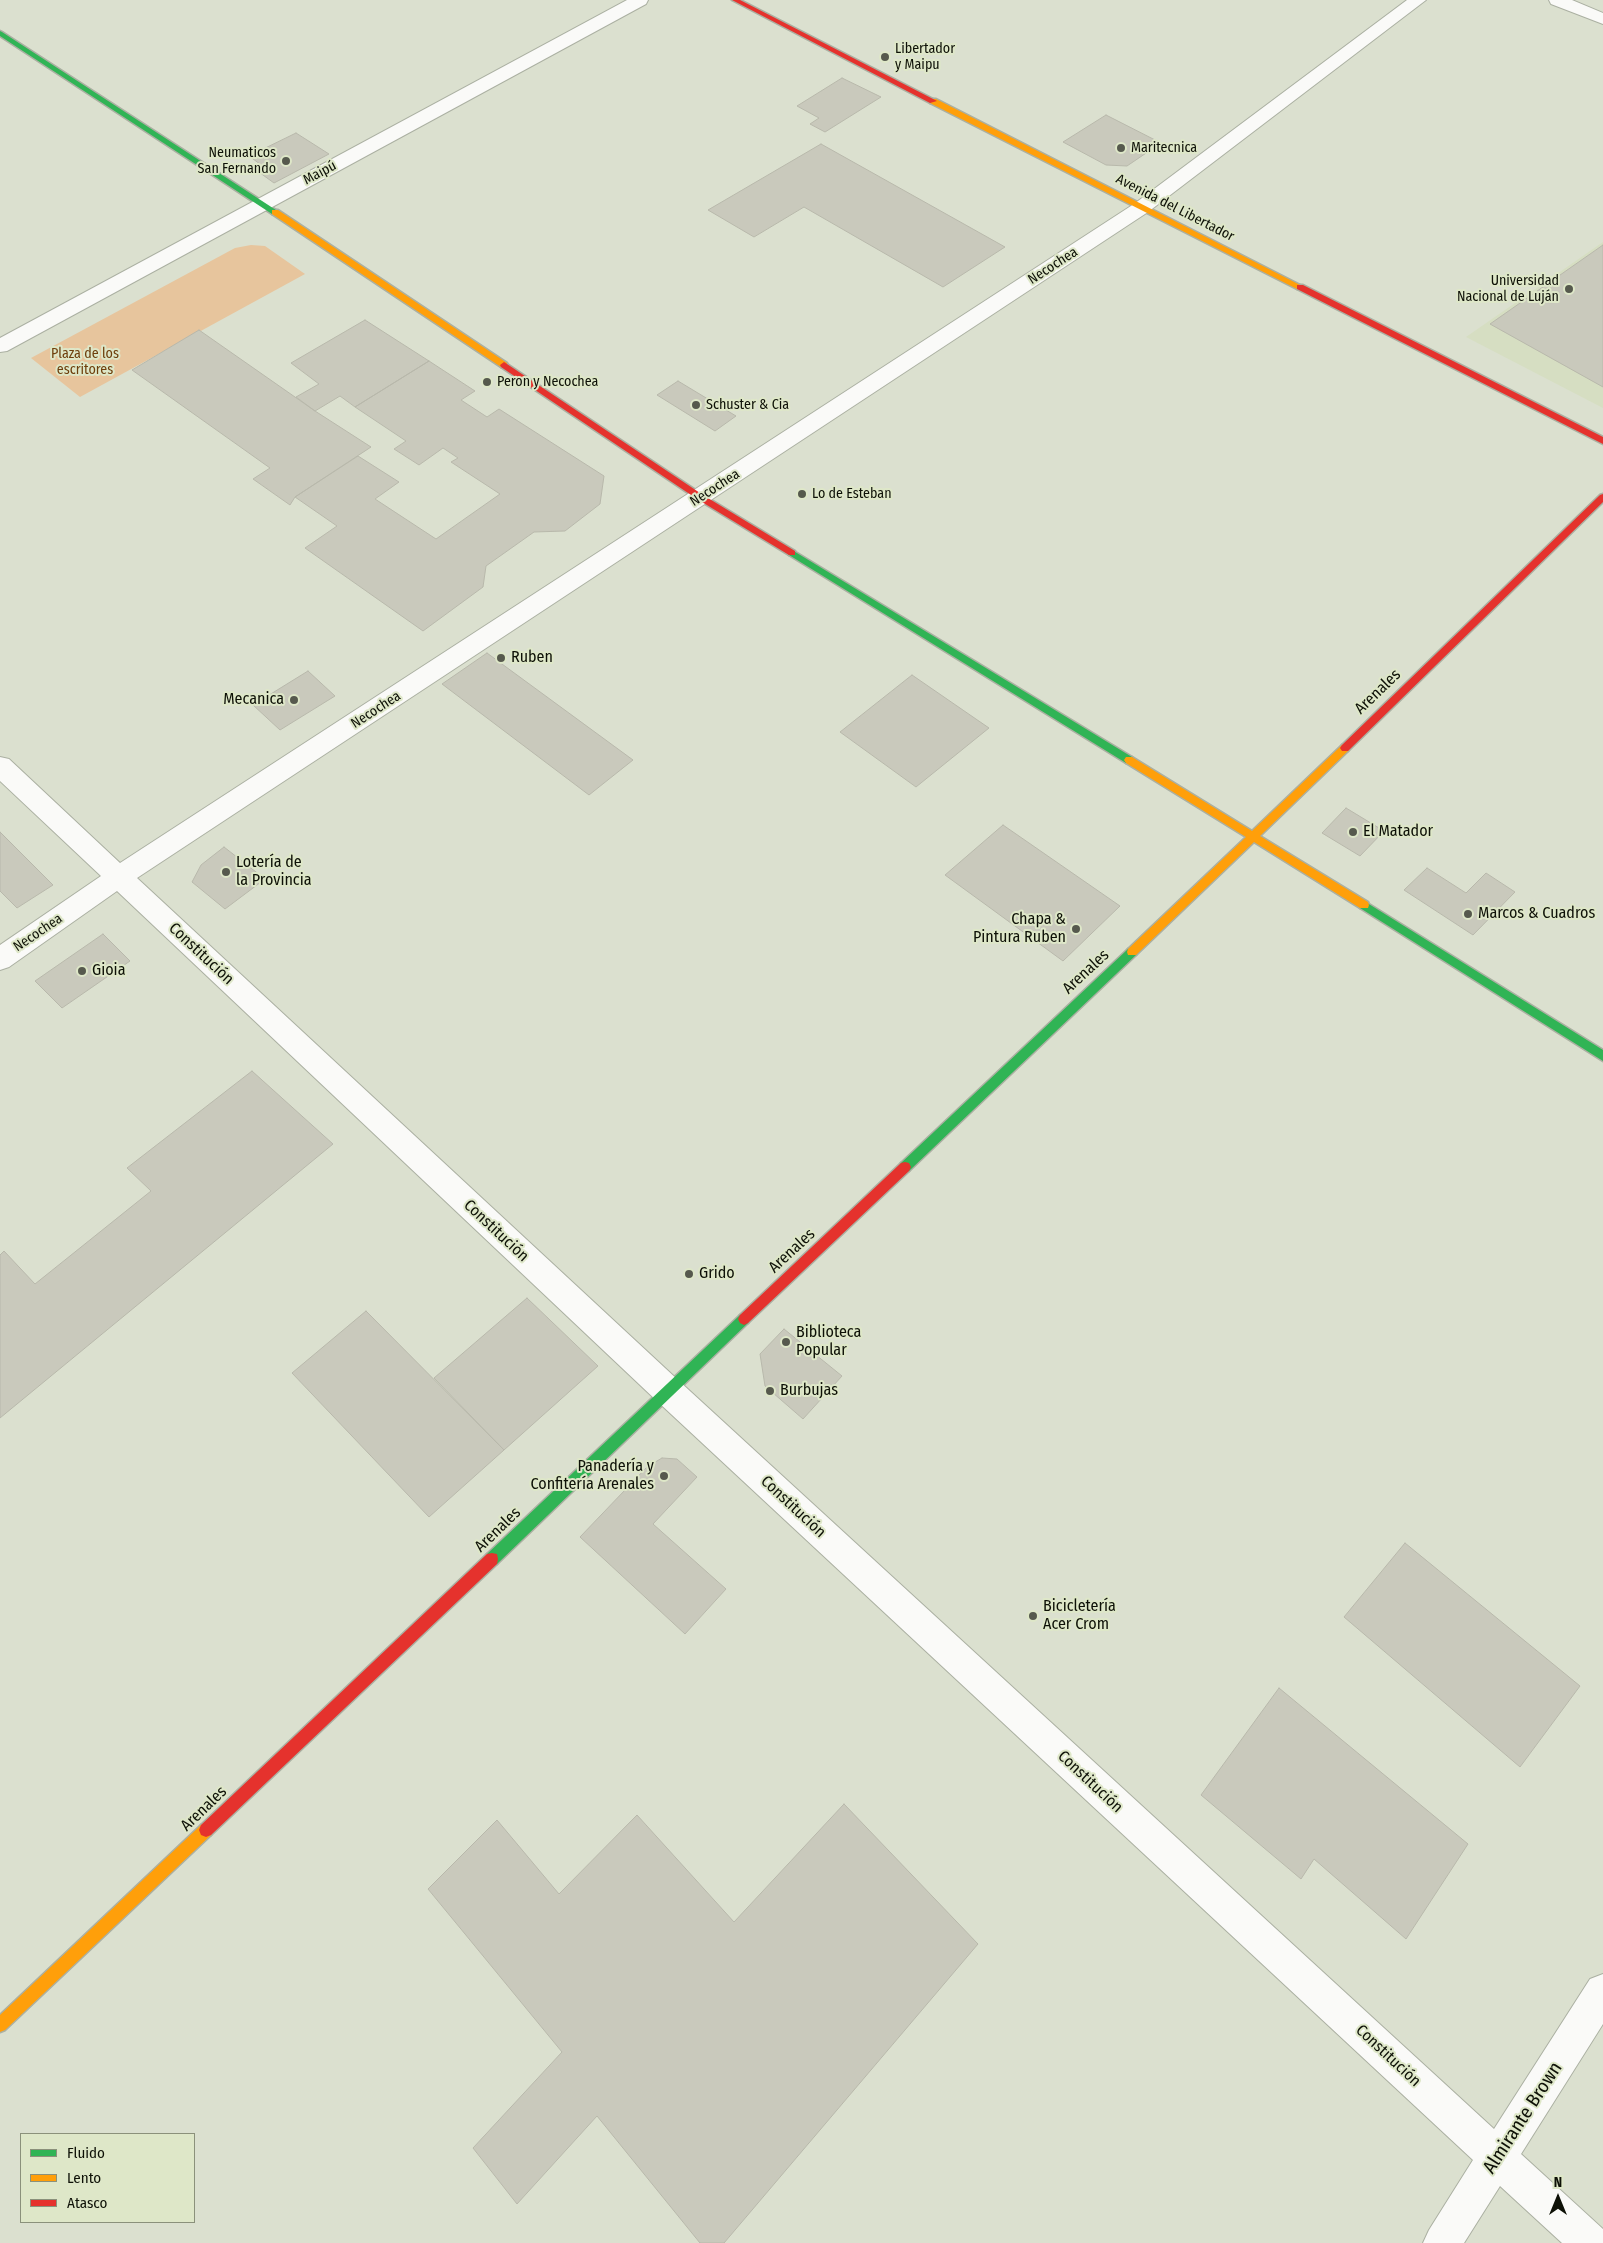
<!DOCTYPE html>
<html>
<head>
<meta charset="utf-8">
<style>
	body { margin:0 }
	#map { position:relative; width:1603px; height:2243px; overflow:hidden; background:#dbe0cf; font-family:"Fira Sans Condensed",sans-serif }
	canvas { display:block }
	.legend { position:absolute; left:20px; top:2133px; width:175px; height:90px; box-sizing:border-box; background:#dee7c8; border:1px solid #8b917b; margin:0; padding:6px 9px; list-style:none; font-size:15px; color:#0e1107 }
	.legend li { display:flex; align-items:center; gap:10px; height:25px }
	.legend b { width:25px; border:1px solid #8b917b }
	.north { position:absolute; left:1533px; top:2173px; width:50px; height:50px; -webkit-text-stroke:4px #dee7c8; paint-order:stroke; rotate:0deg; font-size:14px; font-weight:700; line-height:20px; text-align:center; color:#0e1107 }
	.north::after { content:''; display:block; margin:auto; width:18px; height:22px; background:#0e1107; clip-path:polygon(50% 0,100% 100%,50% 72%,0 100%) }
</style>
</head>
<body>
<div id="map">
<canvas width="1603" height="2243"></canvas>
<ul class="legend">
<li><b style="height:6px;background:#30b455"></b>Fluido</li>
<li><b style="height:6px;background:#ff9f0a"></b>Lento</li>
<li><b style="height:6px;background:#e5322d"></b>Atasco</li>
</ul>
<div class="north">N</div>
</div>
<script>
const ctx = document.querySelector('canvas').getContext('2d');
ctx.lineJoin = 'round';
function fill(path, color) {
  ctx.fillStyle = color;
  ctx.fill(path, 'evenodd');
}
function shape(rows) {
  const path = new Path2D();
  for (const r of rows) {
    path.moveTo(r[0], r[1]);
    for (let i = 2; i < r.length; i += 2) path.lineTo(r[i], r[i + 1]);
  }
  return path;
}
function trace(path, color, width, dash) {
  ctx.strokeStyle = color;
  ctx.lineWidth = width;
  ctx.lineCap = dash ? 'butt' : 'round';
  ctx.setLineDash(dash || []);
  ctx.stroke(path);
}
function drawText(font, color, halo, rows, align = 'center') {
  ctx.font = font + ' "Fira Sans Condensed",sans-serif';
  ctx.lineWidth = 4;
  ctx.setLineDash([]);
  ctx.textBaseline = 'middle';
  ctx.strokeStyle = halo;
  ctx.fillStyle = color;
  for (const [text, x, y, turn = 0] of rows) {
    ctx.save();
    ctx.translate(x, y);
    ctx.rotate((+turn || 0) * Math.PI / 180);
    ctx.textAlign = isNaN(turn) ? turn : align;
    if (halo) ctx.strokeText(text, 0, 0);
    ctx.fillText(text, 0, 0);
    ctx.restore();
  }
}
const built = shape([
	[1603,242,1603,408,1466,337]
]);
const green = shape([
	[251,245,265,246,305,274,80,397,31,358,235,248]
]);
const building = shape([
	[842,78,881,97,825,132,810,124,819,118,797,106,842,78],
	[1106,115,1161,143,1127,166,1106,165,1063,142,1106,115],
	[296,133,329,154,274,183,256,170,264,167,249,156,296,133],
	[821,144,1005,247,943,287,804,207,754,237,708,210,821,144],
	[1603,245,1603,387,1490,324,1603,245],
	[365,320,429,361,355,407,340,396,315,411,296,397,319,384,291,363,365,320],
	[199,330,315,411,371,447,295,497,290,505,253,479,270,468,132,370,199,330],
	[429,361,475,391,461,400,487,417,499,409,604,476,600,504,565,531,534,532,486,566,483,587,423,631,305,548,337,526,295,497,358,456,399,482,375,499,436,539,500,494,451,462,458,458,443,448,419,465,394,449,406,441,355,407,429,361],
	[678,381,736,416,715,431,657,395,678,381],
	[487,653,633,760,589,795,442,684,487,653],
	[308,671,335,696,280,730,253,705,308,671],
	[912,675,989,728,916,787,840,732,912,675],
	[1346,808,1384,831,1360,856,1322,833,1346,808],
	[1003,825,1120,906,1063,961,945,875,1003,825],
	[0,832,53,885,17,908,0,891,0,832],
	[224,847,265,879,225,909,192,882,201,865,224,847],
	[1427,868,1466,893,1486,873,1515,892,1473,935,1404,890,1427,868],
	[103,934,130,961,62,1008,35,981,103,934],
	[252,1071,333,1144,0,1418,0,1255,4,1251,35,1284,151,1191,127,1168,252,1071],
	[527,1298,598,1366,504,1450,434,1378,527,1298],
	[366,1311,504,1450,429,1517,292,1373,366,1311],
	[784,1329,842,1376,803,1419,765,1386,760,1354,784,1329],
	[662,1458,677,1459,697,1477,653,1524,726,1589,685,1634,580,1537,647,1467,662,1458],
	[1405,1543,1580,1686,1520,1767,1344,1617,1405,1543],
	[1279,1688,1468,1844,1406,1939,1314,1859,1301,1879,1201,1795,1279,1688],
	[844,1804,978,1944,724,2243,700,2243,597,2116,517,2204,473,2148,562,2052,428,1889,497,1820,559,1894,637,1815,734,1922,844,1804]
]);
const street = shape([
	[627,0,648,0,646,4,7,351,0,352,0,338,627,0],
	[1407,0,1426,0,1148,212,137,878,679,1381,1494,2129,1590,1979,1603,1974,1603,2024,1521,2154,1603,2229,1603,2243,1562,2243,1500,2186,1464,2243,1423,2243,1429,2230,1473,2160,657,1401,117,891,9,967,0,970,0,945,101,876,0,781,0,757,9,759,120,863,1134,204,1407,0],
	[1549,0,1572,0,1603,13,1603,24,1551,4,1549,0]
]);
const fast = shape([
	[0,31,2,32,279,212,272,214,0,36,0,31],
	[792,550,1132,757,1134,760,1132,763,1126,763,789,555,787,553,792,550],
	[1364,901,1603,1050,1603,1061,1360,908,1359,905,1360,902,1364,901],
	[1132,948,1137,952,1136,955,909,1171,905,1172,901,1171,899,1167,901,1163,1128,949,1132,948],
	[744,1313,748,1315,750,1319,748,1323,497,1564,492,1565,487,1564,486,1559,487,1554,740,1315,744,1313]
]);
const slow = shape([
	[930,99,936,99,1304,287,1300,289,1297,289,930,103,930,99],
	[272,210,278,210,507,363,507,367,501,367,272,214,272,210],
	[1345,744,1348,745,1350,748,1348,751,1260,836,1368,902,1369,905,1368,908,1360,908,1254,842,1136,955,1128,955,1127,952,1128,949,1246,837,1126,763,1124,760,1126,757,1132,757,1252,831,1342,745,1345,744],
	[206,1823,211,1825,213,1830,211,1835,5,2030,0,2032,0,2015,201,1825,206,1823]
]);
const jam = shape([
	[732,0,740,0,937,101,930,103,732,0],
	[1297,285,1303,285,1603,437,1603,444,1297,289,1297,285],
	[504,362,703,495,795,551,795,555,789,555,697,499,501,367,500,365,504,362],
	[1603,494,1603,502,1348,751,1342,751,1340,748,1342,745,1600,495,1603,494],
	[905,1162,909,1163,911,1167,909,1171,748,1323,744,1325,740,1323,738,1319,740,1315,901,1163,905,1162],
	[492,1553,497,1554,498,1559,497,1564,211,1835,206,1837,201,1835,199,1830,201,1825,487,1554,492,1553]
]);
const markers = [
	[885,57,5,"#56594d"],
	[1121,148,5,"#56594d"],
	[286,161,5,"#56594d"],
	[1569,289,5,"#56594d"],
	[487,382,5,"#56594d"],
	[696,405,5,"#56594d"],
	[802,494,5,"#56594d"],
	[501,658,5,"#56594d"],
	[294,700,5,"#56594d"],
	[1353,832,5,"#56594d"],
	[226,872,5,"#56594d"],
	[1468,914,5,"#56594d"],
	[1076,929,5,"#56594d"],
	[82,971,5,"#56594d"],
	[689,1274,5,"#56594d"],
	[786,1342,5,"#56594d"],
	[770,1391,5,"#56594d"],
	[664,1476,5,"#56594d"],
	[1033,1616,5,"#56594d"]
];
const farPoinames = [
	["Libertador",895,49],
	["y Maipu",895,65],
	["Maritecnica",1131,148],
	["Neumaticos",276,153,"right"],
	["San Fernando",276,169,"right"],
	["Universidad",1559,281,"right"],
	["Nacional de Luján",1559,297,"right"],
	["Peron y Necochea",497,382],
	["Schuster & Cia",706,405],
	["Lo de Esteban",812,494]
];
const farStreetnames = [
	["Maipú",320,173,-28],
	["Avenida del Libertador",1175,208,27],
	["Necochea",1053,266,-33],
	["Necochea",715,488,-33],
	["Necochea",376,710,-33],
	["Necochea",38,933,-34]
];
const farParknames = [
	["Plaza de los",85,354],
	["escritores",85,370]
];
const poiNames = [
	["Ruben",511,658],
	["Mecanica",284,700,"right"],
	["El Matador",1363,832],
	["Lotería de",236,863],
	["la Provincia",236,881],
	["Marcos & Cuadros",1478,914],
	["Chapa &",1066,920,"right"],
	["Pintura Ruben",1066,938,"right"],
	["Gioia",92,971],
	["Grido",699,1274],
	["Biblioteca",796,1333],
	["Popular",796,1351],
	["Burbujas",780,1391],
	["Panadería y",654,1467,"right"],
	["Confitería Arenales",654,1485,"right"],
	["Bicicletería",1043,1607],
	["Acer Crom",1043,1625]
];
const streetNames = [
	["Arenales",1378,692,-44],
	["Constitución",201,954,43],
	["Arenales",1086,972,-43],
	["Constitución",496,1231,43],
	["Arenales",792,1251,-43],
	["Constitución",793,1507,43],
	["Arenales",498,1530,-44],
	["Constitución",1090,1782,43],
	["Arenales",204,1809,-44],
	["Constitución",1388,2056,43]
];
const nearStreetnames = [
	["Almirante Brown",1523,2118,-57]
];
fill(built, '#d6dec2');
fill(green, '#e7c59d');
fill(building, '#c9c9bc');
trace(building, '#b8b8ab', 1);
trace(street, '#abb0a2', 2);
trace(fast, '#abb0a2', 3);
trace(slow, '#abb0a2', 3);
trace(jam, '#abb0a2', 3);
fill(street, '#fafaf8');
fill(fast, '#30b455');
fill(slow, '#ff9f0a');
fill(jam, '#e5322d');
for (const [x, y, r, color] of markers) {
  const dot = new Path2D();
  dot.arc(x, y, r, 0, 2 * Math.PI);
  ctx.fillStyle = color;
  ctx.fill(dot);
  trace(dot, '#dee7c8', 2);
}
drawText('14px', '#0e1107', '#dee7c8', farPoinames, 'left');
drawText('14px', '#0e1107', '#dee7c8', farStreetnames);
drawText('14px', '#6e3f0c', '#dee7c8', farParknames);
drawText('16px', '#0e1107', '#dee7c8', poiNames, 'left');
drawText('16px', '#0e1107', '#dee7c8', streetNames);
drawText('19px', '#0e1107', '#dee7c8', nearStreetnames);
</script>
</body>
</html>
